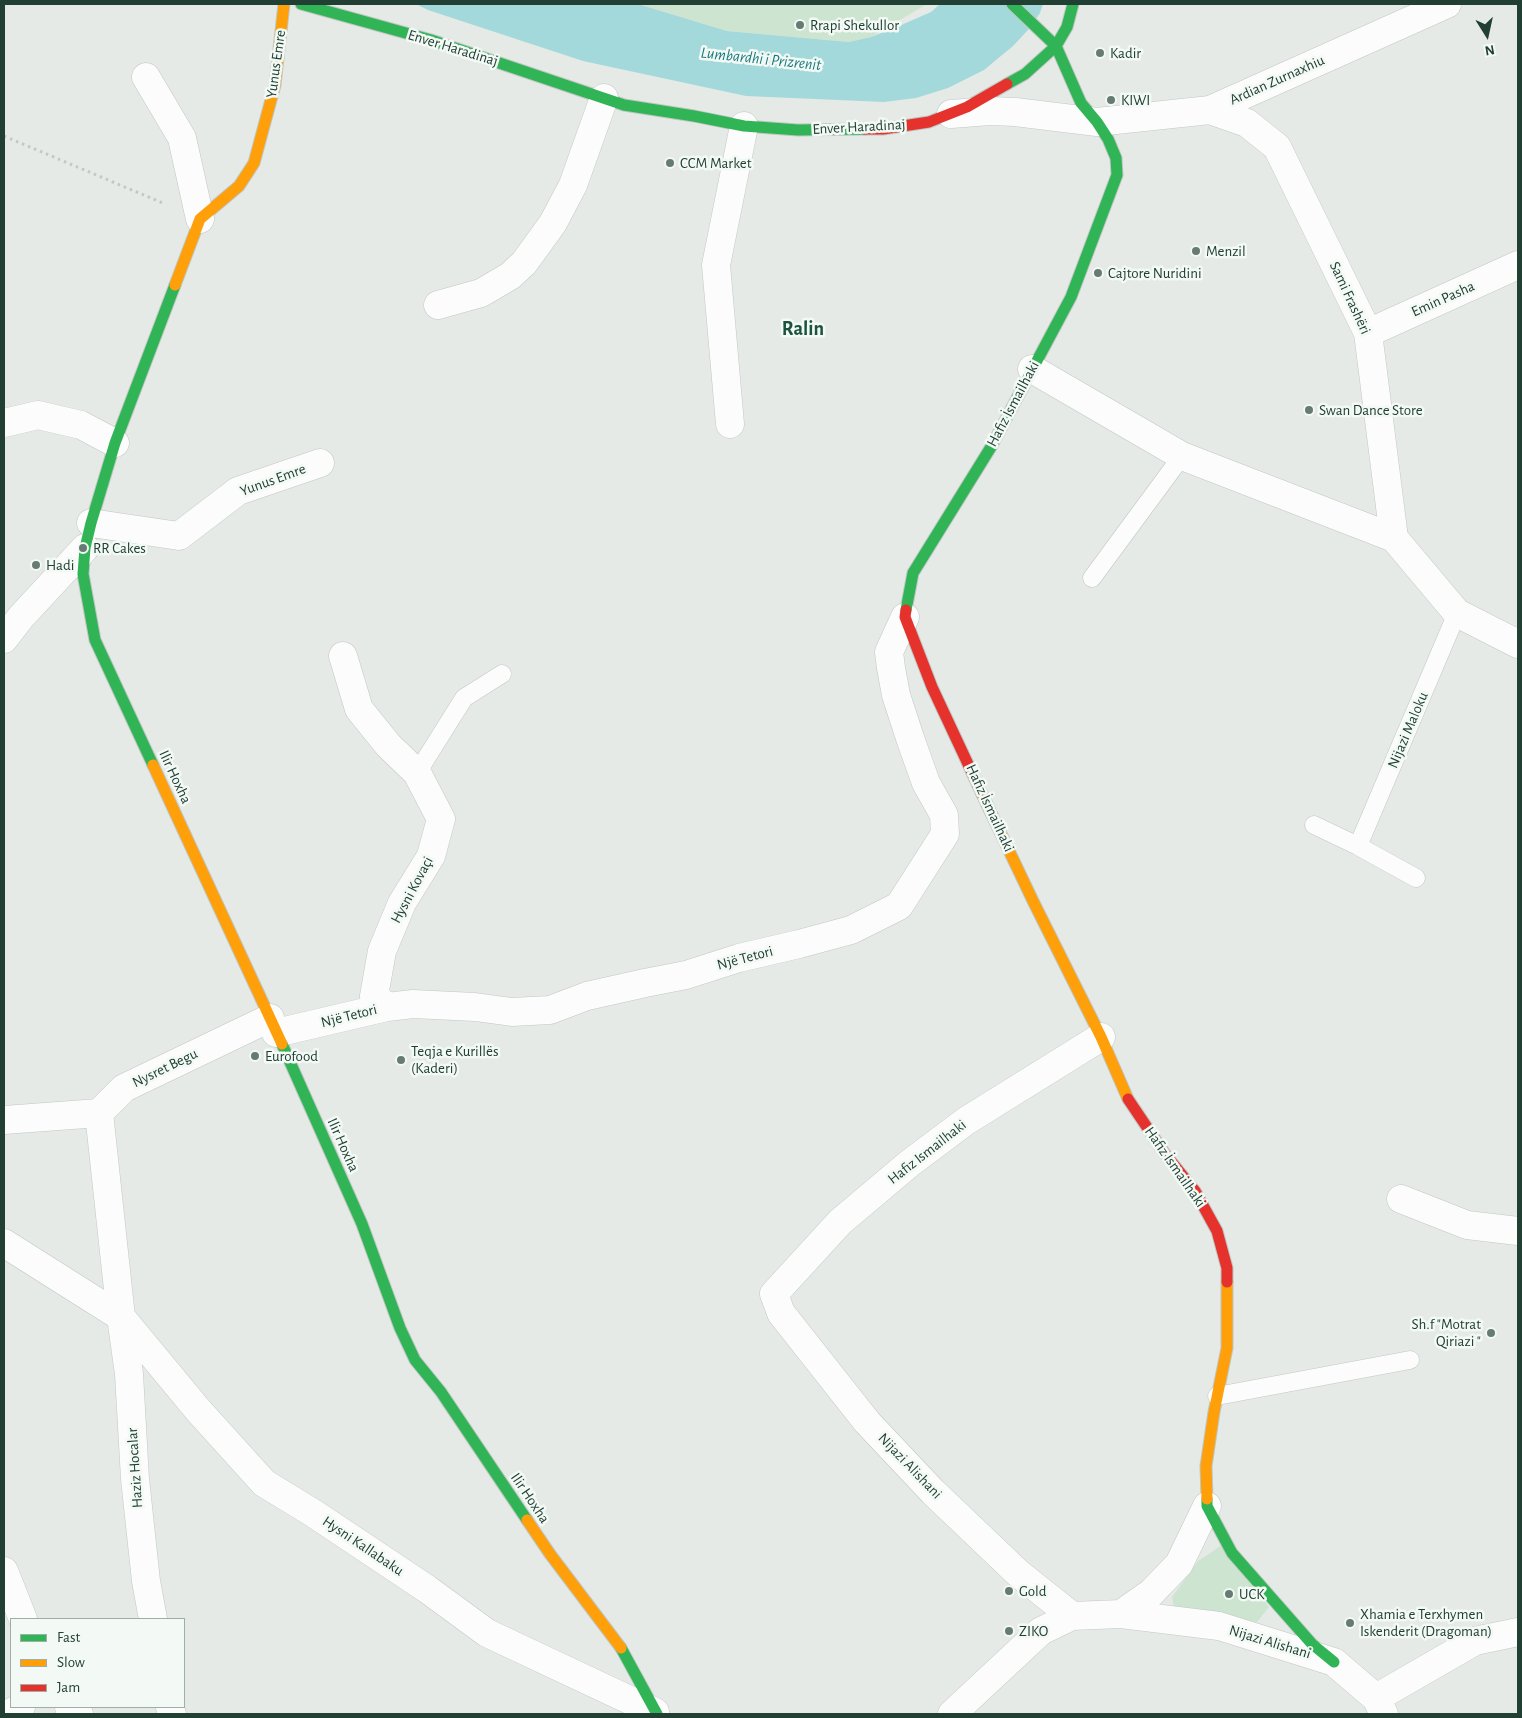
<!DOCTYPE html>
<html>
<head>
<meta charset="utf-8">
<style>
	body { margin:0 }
	#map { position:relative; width:1522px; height:1718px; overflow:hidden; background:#e5eae7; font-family:"Alegreya Sans",sans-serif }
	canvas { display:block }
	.frame { position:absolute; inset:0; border:5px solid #213f33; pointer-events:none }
	.legend { position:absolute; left:10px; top:1618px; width:175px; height:90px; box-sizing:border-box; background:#f3f9f5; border:1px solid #9fafa7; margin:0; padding:6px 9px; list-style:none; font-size:15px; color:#213f33 }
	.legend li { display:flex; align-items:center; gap:10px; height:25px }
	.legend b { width:25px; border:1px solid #9fafa7 }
	.north { position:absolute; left:1462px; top:10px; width:50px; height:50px; -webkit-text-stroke:4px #f3f9f5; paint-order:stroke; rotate:170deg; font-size:14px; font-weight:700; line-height:20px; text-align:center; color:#213f33 }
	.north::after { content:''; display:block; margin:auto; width:18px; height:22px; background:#213f33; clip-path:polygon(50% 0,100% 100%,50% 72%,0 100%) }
</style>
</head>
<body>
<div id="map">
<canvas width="1522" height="1718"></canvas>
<div class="frame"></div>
<ul class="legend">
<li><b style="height:6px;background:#30b455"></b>Fast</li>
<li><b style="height:6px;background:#ff9f0a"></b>Slow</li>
<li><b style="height:6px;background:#e5322d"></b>Jam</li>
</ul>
<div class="north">N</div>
</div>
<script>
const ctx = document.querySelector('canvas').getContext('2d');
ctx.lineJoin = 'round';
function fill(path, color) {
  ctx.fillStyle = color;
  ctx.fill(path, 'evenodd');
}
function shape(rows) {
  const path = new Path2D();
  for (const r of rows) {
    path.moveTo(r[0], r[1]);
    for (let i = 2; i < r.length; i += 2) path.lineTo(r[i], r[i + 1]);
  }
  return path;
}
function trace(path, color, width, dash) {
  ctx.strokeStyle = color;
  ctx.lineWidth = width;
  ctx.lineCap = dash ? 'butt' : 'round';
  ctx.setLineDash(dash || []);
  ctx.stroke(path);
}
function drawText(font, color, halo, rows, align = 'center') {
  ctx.font = font + ' "Alegreya Sans",sans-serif';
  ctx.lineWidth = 5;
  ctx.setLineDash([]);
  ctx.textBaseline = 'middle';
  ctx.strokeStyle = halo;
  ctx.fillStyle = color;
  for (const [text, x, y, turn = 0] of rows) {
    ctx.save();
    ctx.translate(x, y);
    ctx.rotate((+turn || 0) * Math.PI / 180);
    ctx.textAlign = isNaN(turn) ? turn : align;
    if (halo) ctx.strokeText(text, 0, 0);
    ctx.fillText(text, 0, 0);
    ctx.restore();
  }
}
const green = shape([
	[638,4,927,4,871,37,849,42,727,31],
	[1222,1545,1269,1607,1257,1622,1175,1612,1172,1597,1198,1561]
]);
const water = shape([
	[416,4,638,4,727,31,849,42,871,37,899,26,931,12,940,4,1043,4,1040,13,1028,30,1013,46,984,70,948,88,916,98,884,102,746,96,583,61,428,10]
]);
const path = shape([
	[4,136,165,204]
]);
const lane = shape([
	[1092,578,1182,456],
	[417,773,464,698,502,674],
	[1314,825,1358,846,1416,878],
	[1358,846,1457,613],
	[1217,1396,1410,1360]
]);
const street = shape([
	[146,77,182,138,200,219],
	[1210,110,1247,123,1277,147,1368,333,1394,538,1457,613,1518,644],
	[951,114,990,111,1015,112,1097,122,1210,110,1447,4],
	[438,305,481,293,510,276,524,263,553,223,573,185,604,98],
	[1368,333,1518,265],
	[1032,369,1182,456,1394,538],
	[4,423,38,415,81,425,115,443],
	[730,424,716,265,744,126],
	[91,523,179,536,238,491,320,463],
	[4,639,21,617,85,548],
	[343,656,359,709,388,745,417,773,441,819,431,856,402,903,382,951,374,996,387,1007],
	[276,1033,387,1007,413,1004,475,1007,512,1012,550,1010,587,996,645,983,686,975,739,958,799,944,851,930,899,906,945,834,944,815,926,783,910,738,896,695,891,668,889,652,905,617],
	[99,1113,121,1317,129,1374,135,1479,146,1581,153,1619],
	[4,1120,99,1113,124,1088,270,1018],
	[1401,1199,1467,1225,1518,1231],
	[4,1243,121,1317,198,1410,264,1483,313,1513,427,1589,487,1633,655,1712],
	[4,1571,23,1619],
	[1121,1614,1151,1593,1179,1564,1207,1506],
	[1072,1616,1018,1573,933,1492,867,1422,781,1313,774,1294,840,1222,910,1163,966,1121,1101,1037],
	[1376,1698,1475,1641,1518,1632],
	[69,1707,79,1714],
	[170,1707,172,1714],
	[8,1714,21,1707],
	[952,1714,1041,1631,1072,1616,1121,1614,1219,1626,1334,1662,1376,1698,1384,1714]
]);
const fast = shape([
	[301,4,431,40,624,105,694,116,744,126,798,130,865,129],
	[1007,84,1025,74,1056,46,1067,27,1073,4],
	[906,610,913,573,991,447,1071,297,1117,175,1116,158,1108,139,1097,122,1081,103,1056,46,1012,4],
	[153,765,95,640,83,574,85,548,91,523,115,443,175,285],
	[282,1044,362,1224,400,1328,415,1360,441,1392,527,1520],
	[1207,1499,1207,1506,1232,1553,1312,1644,1334,1662],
	[621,1648,657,1714]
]);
const slow = shape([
	[175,285,200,219,239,186,254,163,275,85,284,4],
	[153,765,282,1044],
	[982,794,1033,901,1101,1037,1128,1099],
	[1207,1499,1206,1466,1214,1412,1227,1348,1227,1282],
	[527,1520,550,1554,621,1648]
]);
const jam = shape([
	[865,129,883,129,929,122,967,107,1007,84],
	[906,610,905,617,932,687,982,794],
	[1128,1099,1165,1154,1195,1191,1217,1231,1227,1268,1227,1282]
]);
const markers = [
	[800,25,5,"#667b72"],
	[1100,53,5,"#667b72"],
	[1111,100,5,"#667b72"],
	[670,163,5,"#667b72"],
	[1196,251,5,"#667b72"],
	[1098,273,5,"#667b72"],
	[1309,410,5,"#667b72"],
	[83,548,5,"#667b72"],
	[36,565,5,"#667b72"],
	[255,1056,5,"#667b72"],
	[401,1060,5,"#667b72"],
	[1491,1333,5,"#667b72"],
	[1009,1591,5,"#667b72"],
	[1229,1594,5,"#667b72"],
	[1350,1623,5,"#667b72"],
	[1009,1631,5,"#667b72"]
];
const poiNames = [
	["Rrapi Shekullor",810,25],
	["Kadir",1110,53],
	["KIWI",1121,100],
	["CCM Market",680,163],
	["Menzil",1206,251],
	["Cajtore Nuridini",1108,273],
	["Swan Dance Store",1319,410],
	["RR Cakes",93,548],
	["Hadi",46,565],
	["Teqja e Kurillës",411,1051],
	["(Kaderi)",411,1068],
	["Eurofood",265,1056],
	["Sh.f \"Motrat",1481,1324,"right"],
	["Qiriazi \"",1481,1341,"right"],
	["Gold",1019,1591],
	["UCK",1239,1594],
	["Xhamia e Terxhymen",1360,1614],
	["Iskenderit (Dragoman)",1360,1631],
	["ZIKO",1019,1631]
];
const streetNames = [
	["Enver Haradinaj",453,48,17],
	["Yunus Emre",276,64,-82],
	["Ardian Zurnaxhiu",1277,80,-24],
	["Enver Haradinaj",859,127,-3],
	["Sami Frashëri",1350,298,65],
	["Emin Pasha",1443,299,-24],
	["Hafiz İsmai̇lhaki",1013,404,-62],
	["Yunus Emre",273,480,-20],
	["Nijazi Maloku",1408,730,-67],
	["Ilir Hoxha",175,777,65],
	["Hafiz İsmai̇lhaki",990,808,65],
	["Hysni Kovaçi",412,890,-62],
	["Një Tetori",745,958,-15],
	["Një Tetori",349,1016,-14],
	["Nysret Begu",165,1068,-26],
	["Ilir Hoxha",343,1145,66],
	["Hafiz Ismailhaki",927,1152,-38],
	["Hafiz İsmai̇lhaki",1175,1167,55],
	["Nijazi Alishani",910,1466,46],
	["Haziz Hocalar",135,1468,-94],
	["Ilir Hoxha",530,1498,56],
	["Hysni Kallabaku",363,1546,34],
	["Nijazi Alishani",1270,1642,17]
];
const waterNames = [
	["Lumbardhi i Prizrenit",761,59,6]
];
const districtNames = [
	["Ralin",803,329]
];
fill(green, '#cde4d1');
fill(water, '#a3d9da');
trace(lane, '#c2c7c4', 19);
trace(street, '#c2c7c4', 29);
trace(fast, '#bec6c2', 13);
trace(slow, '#bec6c2', 13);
trace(jam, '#bec6c2', 13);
trace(path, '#c0cac5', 3, [2.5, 4]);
trace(lane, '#fbfcfb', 18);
trace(street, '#fbfcfb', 28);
trace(fast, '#30b455', 11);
trace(slow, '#ff9f0a', 11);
trace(jam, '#e5322d', 11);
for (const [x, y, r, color] of markers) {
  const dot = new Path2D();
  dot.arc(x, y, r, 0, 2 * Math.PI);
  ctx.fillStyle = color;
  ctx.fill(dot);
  trace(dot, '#f3f9f5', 2);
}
drawText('15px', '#213f33', '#f3f9f5', poiNames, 'left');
drawText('15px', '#213f33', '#f3f9f5', streetNames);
drawText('italic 16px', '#17797f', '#f3f9f5', waterNames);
drawText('bold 20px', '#1b533f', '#f3f9f5', districtNames);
</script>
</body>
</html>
